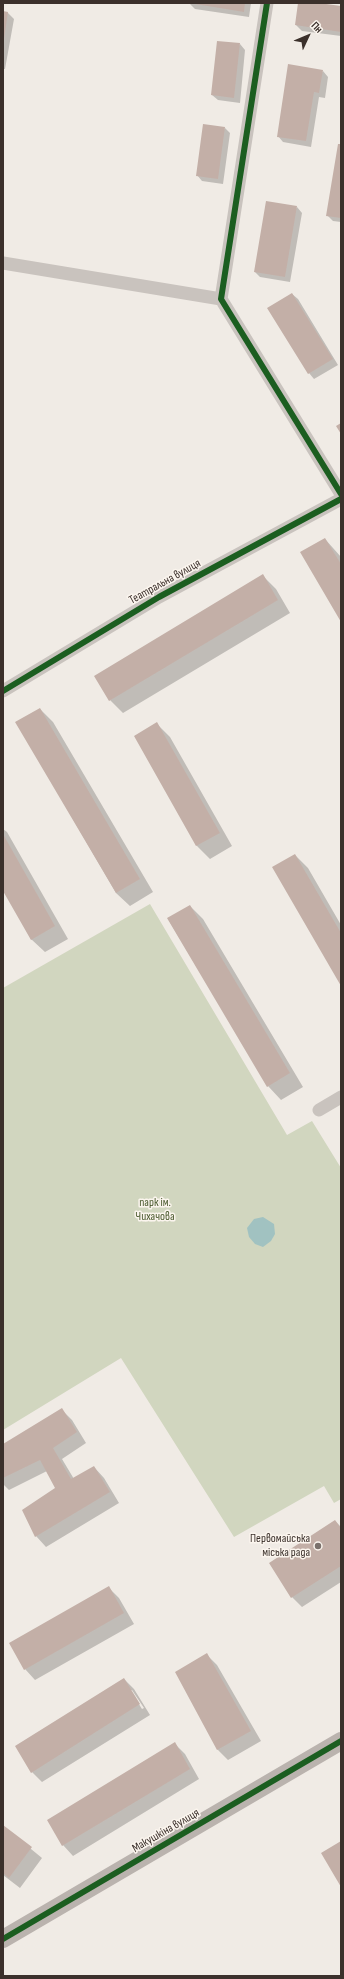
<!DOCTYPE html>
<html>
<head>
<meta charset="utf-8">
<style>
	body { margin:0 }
	#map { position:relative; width:344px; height:1979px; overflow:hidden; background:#f0ebe5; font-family:"Sofia Sans Condensed",sans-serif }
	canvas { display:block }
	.frame { position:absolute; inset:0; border:4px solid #3b302b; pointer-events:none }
	.north { position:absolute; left:288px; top:16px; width:40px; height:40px; -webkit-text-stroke:3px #fbf5ee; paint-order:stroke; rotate:46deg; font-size:11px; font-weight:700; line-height:16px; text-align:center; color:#3b302b }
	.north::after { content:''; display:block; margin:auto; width:14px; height:18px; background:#3b302b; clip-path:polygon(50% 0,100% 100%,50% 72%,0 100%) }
</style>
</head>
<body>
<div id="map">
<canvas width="344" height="1979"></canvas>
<div class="frame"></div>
<div class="north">Пн</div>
</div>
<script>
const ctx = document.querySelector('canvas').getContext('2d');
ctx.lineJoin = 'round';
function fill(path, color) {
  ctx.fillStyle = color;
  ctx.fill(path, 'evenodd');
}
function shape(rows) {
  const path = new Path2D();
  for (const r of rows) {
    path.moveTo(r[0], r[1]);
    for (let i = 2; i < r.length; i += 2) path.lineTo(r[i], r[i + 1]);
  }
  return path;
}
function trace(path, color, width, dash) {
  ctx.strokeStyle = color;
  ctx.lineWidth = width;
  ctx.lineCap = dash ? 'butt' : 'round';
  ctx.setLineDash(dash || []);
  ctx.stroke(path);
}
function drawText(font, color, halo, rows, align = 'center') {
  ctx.font = font + ' "Sofia Sans Condensed",sans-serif';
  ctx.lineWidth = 3;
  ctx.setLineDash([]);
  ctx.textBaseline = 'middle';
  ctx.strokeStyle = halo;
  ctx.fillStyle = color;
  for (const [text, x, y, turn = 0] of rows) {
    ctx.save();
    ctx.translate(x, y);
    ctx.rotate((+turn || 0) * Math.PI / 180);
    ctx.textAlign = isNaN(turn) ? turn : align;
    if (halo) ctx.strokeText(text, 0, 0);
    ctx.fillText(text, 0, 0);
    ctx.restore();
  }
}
const green = shape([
	[150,904,287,1135,312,1121,341,1168,341,1499,334,1503,324,1486,234,1537,121,1358,3,1430,3,988]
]);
const water = shape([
	[263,1217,274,1224,275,1234,271,1241,263,1247,255,1244,249,1237,247,1228,254,1219]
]);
const shadow = shape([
	[251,3,249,17,195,9,190,4],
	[299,3,341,7,341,36,302,31,296,25],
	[3,12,8,13,14,19,5,69,3,69],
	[240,44,245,50,240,103,218,100,212,95],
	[323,71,328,77,325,98,319,97,311,147,283,142,278,136],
	[225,128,230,133,223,184,202,181,197,175],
	[341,145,341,222,333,221,327,215],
	[297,207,302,213,290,282,260,277,255,272],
	[292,294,298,299,338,365,314,379,309,373],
	[325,539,341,557,341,620],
	[263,576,276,589,290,613,123,713,110,700],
	[40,709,53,722,153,892,130,906,116,893,17,723],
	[157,724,170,737,232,846,210,859,197,846,135,736],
	[3,829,7,832,68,939,45,952,31,939,3,889],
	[295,855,308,868,341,925,341,984],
	[190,906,203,919,303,1087,281,1100,268,1086,168,919],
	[62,1410,72,1420,86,1443,62,1459,74,1479,94,1467,104,1478,119,1503,46,1547,36,1536,23,1510,56,1488,47,1471,9,1490,3,1484,3,1445],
	[335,1521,341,1527,341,1582,302,1607,292,1597],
	[109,1588,119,1598,134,1624,35,1680,25,1669],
	[207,1655,217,1665,261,1741,228,1760,218,1750,176,1672],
	[124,1679,134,1689,150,1715,42,1782,32,1772],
	[130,1690,132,1690,144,1708,142,1709],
	[175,1744,185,1754,199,1779,73,1856,63,1845],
	[3,1826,42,1858,20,1888,3,1875]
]);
const building = shape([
	[189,3,245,3,244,12],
	[298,3,319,3,341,6,341,32,295,25],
	[3,11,8,12,4,39,3,39],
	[217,41,240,43,234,98,211,95],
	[288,64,323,70,319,93,314,92,306,141,277,137],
	[203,124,225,127,218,179,196,176],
	[338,144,341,144,341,218,326,216],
	[266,201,297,206,285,277,254,272],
	[292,293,333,359,308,374,267,308],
	[341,423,341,434,336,426],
	[325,538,341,564,341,622,300,552],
	[263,574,278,600,109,701,94,676],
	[40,708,140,879,116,893,15,722],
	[157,722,220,833,196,846,134,736],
	[3,834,55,926,31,940,3,891],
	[295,854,341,933,341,986,272,867],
	[190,905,290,1073,267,1087,167,918],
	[62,1408,77,1432,53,1448,71,1479,94,1466,110,1492,35,1537,22,1510,55,1488,40,1460,3,1478,3,1444],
	[335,1520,341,1528,341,1566,291,1598,269,1563],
	[109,1586,124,1613,24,1670,9,1643],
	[207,1653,251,1731,217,1750,175,1672],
	[124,1678,140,1704,31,1773,15,1746],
	[175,1742,190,1769,62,1846,47,1820],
	[3,1825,32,1847,9,1878,3,1873],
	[341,1841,341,1887,321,1853]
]);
const street = shape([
	[267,3,221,299,341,494],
	[3,263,221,299],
	[3,691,159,597,341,499],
	[319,1110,341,1097]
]);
const secondary = shape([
	[3,1939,341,1741]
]);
const cycleway = shape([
	[267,3,221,299,341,494],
	[3,691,159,597,341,499],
	[3,1939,341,1741]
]);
const markers = [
	[318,1546,4,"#7a716c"]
];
const streetNames = [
	["Театральна вулиця",165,582,-29],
	["Макушкіна вулиця",166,1831,-30]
];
const parkNames = [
	["парк ім.",155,1203],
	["Чихачова",155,1217]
];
const poiNames = [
	["Первомайська",310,1539],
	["міська рада",310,1553]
];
fill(green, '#d1d6bf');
fill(water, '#a1c2c1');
fill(shadow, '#0003');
fill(building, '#c3afa7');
trace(street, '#c9c3be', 13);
trace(secondary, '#bab3ae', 18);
trace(cycleway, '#1b5e20', 6);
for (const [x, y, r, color] of markers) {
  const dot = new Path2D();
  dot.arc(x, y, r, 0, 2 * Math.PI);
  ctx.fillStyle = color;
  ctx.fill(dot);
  trace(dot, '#fbf5ee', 1.5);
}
drawText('12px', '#3b302b', '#fbf5ee', streetNames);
drawText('12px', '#4a5a2e', '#fbf5ee', parkNames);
drawText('12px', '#3b302b', '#fbf5ee', poiNames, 'right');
</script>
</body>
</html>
